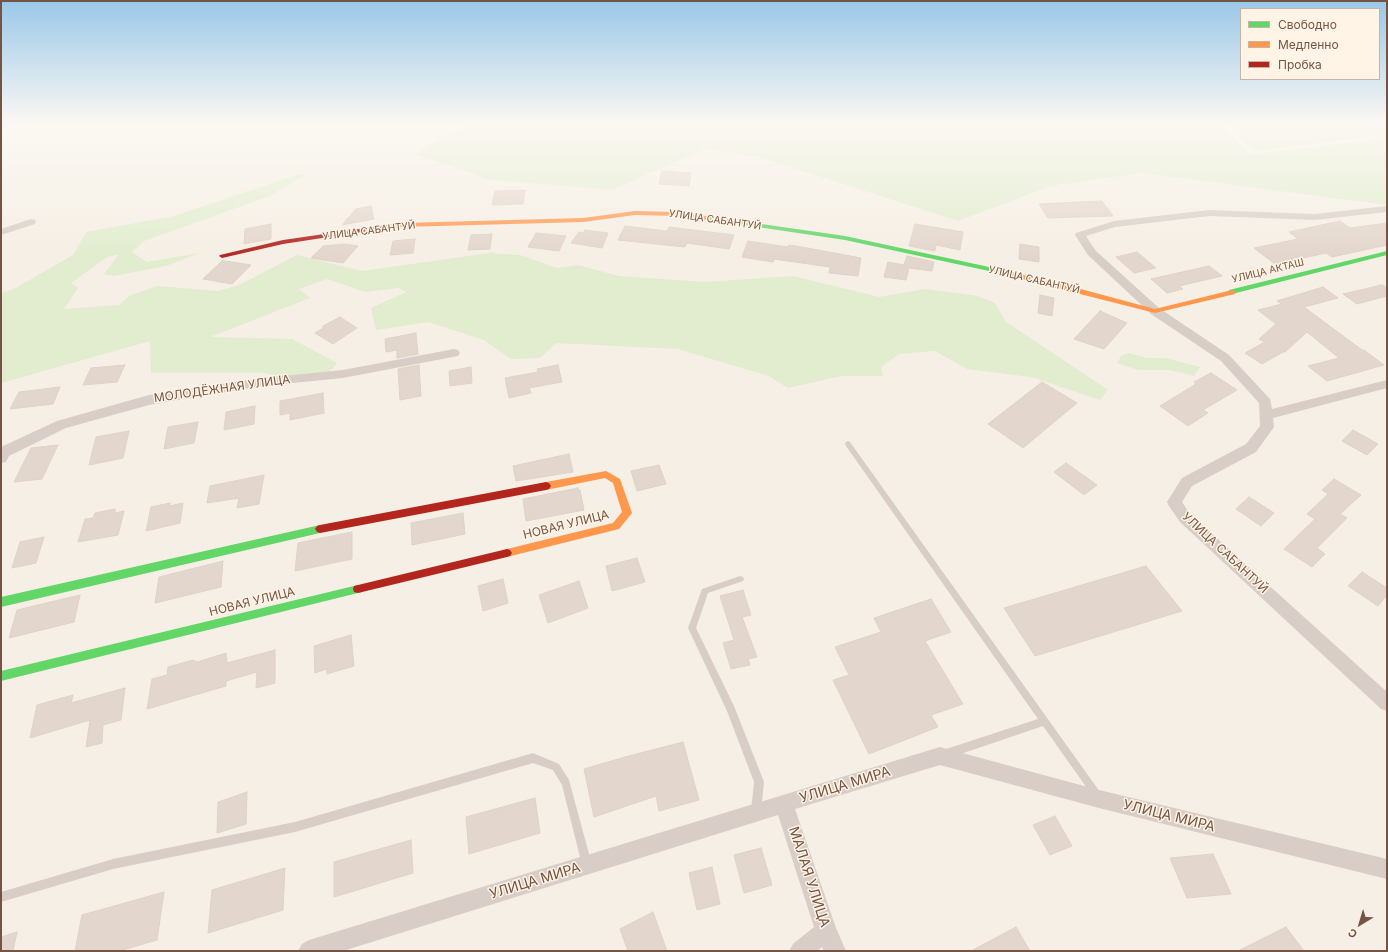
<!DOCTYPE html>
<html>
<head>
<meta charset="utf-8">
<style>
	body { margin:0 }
	#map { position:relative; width:1388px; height:952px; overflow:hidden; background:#f6efe5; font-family:Inter,sans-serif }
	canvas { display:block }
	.frame { position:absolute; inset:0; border:2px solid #755444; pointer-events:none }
	.legend { position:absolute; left:1240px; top:8px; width:140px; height:72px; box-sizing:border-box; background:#fff4e5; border:1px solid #c8b4a5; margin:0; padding:5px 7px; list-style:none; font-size:12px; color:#755444 }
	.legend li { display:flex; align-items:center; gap:8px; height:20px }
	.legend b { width:20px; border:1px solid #c8b4a5 }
	.north { position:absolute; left:1340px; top:904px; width:40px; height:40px; -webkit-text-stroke:3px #fff4e5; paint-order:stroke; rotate:218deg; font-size:11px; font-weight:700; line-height:16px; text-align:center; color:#755444 }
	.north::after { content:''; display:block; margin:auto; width:14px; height:18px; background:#755444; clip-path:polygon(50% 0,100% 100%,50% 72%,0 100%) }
</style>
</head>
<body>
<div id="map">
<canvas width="1388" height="952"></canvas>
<div class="frame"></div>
<ul class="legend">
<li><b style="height:5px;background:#63d668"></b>Свободно</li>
<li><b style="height:5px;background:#ff974d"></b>Медленно</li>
<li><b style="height:5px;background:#b3261e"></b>Пробка</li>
</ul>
<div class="north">С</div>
</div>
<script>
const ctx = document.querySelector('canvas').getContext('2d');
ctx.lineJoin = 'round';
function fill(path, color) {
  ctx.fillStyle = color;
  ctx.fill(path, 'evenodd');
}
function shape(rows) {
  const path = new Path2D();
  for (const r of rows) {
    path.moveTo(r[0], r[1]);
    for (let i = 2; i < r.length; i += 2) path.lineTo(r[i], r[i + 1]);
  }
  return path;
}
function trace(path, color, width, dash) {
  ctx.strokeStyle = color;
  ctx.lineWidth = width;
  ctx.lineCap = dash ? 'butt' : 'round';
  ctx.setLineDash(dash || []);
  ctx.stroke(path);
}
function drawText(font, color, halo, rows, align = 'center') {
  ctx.font = font + ' Inter,sans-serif';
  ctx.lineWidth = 3;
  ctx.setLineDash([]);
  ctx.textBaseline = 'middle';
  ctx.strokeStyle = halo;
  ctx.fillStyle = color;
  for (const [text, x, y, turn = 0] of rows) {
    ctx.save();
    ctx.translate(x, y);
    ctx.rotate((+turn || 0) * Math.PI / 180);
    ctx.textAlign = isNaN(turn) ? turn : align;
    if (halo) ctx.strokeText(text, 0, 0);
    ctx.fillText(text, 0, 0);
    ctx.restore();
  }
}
const green = shape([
	[468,124,1221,124,1250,155,1387,138,1387,205,1142,173,1051,186,958,221,759,157,705,149,612,190,490,180,415,154],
	[1226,124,1387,124,1387,135,1253,151],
	[299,174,307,174,270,196,144,241,132,252,147,262,200,253,166,266,114,276,104,274,119,254,107,257,71,283,78,288,64,309,119,305,129,296,157,286,218,291,239,285,297,255,362,271,490,253,520,255,557,268,578,265,619,276,705,282,793,276,879,297,925,289,978,296,995,303,1006,322,1108,390,1100,400,1031,377,967,369,935,351,899,354,881,367,883,376,841,376,788,388,769,376,678,349,556,343,540,358,511,359,484,340,428,322,376,330,371,308,406,292,399,288,365,292,327,279,299,289,310,298,210,337,292,339,337,363,326,376,309,381,262,373,151,373,150,341,1,383,1,293,14,289,73,255,86,232,174,216],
	[1128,353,1147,358,1166,358,1200,367,1194,376,1170,370,1138,370,1117,363,1121,356]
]);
const building = shape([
	[662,171,691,173,689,186,659,184,662,171],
	[525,190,523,204,492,205,495,191,525,190],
	[1102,201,1113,216,1048,218,1039,204,1102,201],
	[371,206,374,219,342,225,356,209,371,206],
	[1340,221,1350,228,1387,223,1387,245,1332,257,1326,253,1275,264,1254,248,1298,239,1289,232,1340,221],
	[271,224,271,239,244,244,245,229,271,224],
	[915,224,963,232,960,250,936,245,935,251,909,246,915,224],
	[625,226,667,231,669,227,734,235,729,249,687,243,685,247,618,240,625,226],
	[585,230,608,233,602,248,571,243,579,232,583,233,585,230],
	[536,233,566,236,559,251,528,247,536,233],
	[492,234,490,249,468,250,471,235,492,234],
	[415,239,413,253,390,255,393,241,415,239],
	[748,241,788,247,789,245,802,247,861,258,858,276,829,273,830,267,774,259,773,262,742,257,748,241],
	[344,244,358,246,343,263,311,258,323,246,344,244],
	[1020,244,1039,247,1039,262,1019,259,1020,244],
	[1137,252,1156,268,1134,273,1116,257,1137,252],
	[907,256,934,262,932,271,909,268,906,280,884,277,888,262,904,265,907,256],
	[222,261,225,261,251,265,232,284,203,279,222,261],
	[1209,266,1222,276,1179,286,1183,289,1167,293,1151,279,1209,266],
	[1382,285,1387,288,1387,296,1357,304,1343,294,1382,285],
	[1323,287,1338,298,1304,307,1362,350,1364,350,1384,365,1327,381,1308,366,1339,358,1307,332,1285,352,1283,352,1262,364,1245,353,1265,342,1259,339,1276,324,1258,310,1282,304,1277,301,1323,287],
	[1040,295,1054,298,1052,316,1038,313,1040,295],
	[1100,311,1127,323,1104,349,1074,339,1100,311],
	[340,317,357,328,333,344,315,333,323,328,323,326,340,317],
	[416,333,418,354,397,358,397,350,386,352,385,339,416,333],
	[125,365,117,382,83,385,91,368,125,365],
	[419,365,421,396,400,400,398,369,419,365],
	[558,365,562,382,529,388,531,393,509,398,505,378,538,372,537,369,558,365],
	[471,367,472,383,450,386,449,371,471,367],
	[1211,373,1237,390,1203,410,1208,413,1188,426,1160,406,1196,384,1194,382,1211,373],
	[1042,382,1077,403,1023,448,988,424,1042,382],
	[60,387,53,404,10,409,19,392,60,387],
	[323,393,324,413,290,420,290,413,280,415,280,401,323,393],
	[255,406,254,424,224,430,226,412,255,406],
	[198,422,194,443,164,449,168,427,198,422],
	[1353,430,1378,444,1367,455,1342,441,1353,430],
	[129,431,123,458,89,465,96,437,129,431],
	[58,445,42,479,14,482,31,448,58,445],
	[569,454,573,472,516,481,513,466,569,454],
	[1066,463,1097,485,1084,495,1054,472,1066,463],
	[659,465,666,484,637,491,631,471,659,465],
	[264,475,259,504,237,508,239,498,207,503,210,486,264,475],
	[1334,479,1361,495,1340,514,1347,518,1317,548,1325,554,1312,567,1284,549,1315,519,1307,514,1328,494,1322,490,1334,479],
	[578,488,578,491,580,490,584,510,526,521,523,499,578,488],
	[1249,497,1274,513,1261,526,1236,509,1249,497],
	[170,503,169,506,183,503,180,523,146,531,151,507,170,503],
	[115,509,115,513,124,511,118,535,78,542,85,519,93,518,95,513,115,509],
	[463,513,465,534,412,545,411,523,463,513],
	[352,532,352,559,295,571,298,543,352,532],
	[44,537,36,563,12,568,20,542,44,537],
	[637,558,645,582,612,591,606,566,637,558],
	[223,561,221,587,155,603,159,577,223,561],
	[1146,566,1182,611,1035,656,1004,608,1146,566],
	[1362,572,1387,588,1387,595,1378,606,1348,586,1362,572],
	[503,579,508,603,483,611,478,586,503,579],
	[579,581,588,608,548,623,539,595,579,581],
	[743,590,751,615,742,617,757,657,748,659,750,665,731,669,723,643,734,640,720,596,743,590],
	[80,595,74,622,9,638,17,610,80,595],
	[931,599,951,632,925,641,963,704,931,715,938,727,869,754,833,680,849,675,835,647,881,632,874,618,931,599],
	[351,635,354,666,327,674,327,669,315,673,314,646,351,635],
	[275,650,275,683,256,688,257,672,226,681,226,686,147,709,152,679,167,675,168,667,193,660,197,662,226,653,227,663,275,650],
	[125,688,121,720,103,725,102,743,86,747,90,720,30,738,37,705,73,695,71,703,125,688],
	[683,742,699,800,659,811,656,796,594,817,584,769,625,757,683,742],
	[247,792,246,824,217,833,218,802,247,792],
	[535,798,540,833,469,854,466,817,535,798],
	[1055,816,1072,846,1050,855,1033,825,1055,816],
	[411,840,413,873,334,897,334,862,411,840],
	[761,848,772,885,744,893,734,855,761,848],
	[1213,854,1231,894,1187,898,1170,858,1213,854],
	[712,867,720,904,697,910,689,873,712,867],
	[285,868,283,910,208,933,212,890,285,868],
	[164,892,157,940,119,951,75,951,82,915,164,892],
	[653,912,667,951,628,951,620,929,653,912],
	[1016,927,1030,951,971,951,1016,927],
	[1286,927,1304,951,1238,951,1286,927],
	[17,932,13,951,1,951,1,937,17,932]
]);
const lane = shape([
	[848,441,850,442,1100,792,1102,795,1100,798,1097,800,1094,798,1043,726,946,759,943,757,941,754,943,751,946,749,1038,719,846,446,845,444,846,442,848,441],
	[740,576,743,577,744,579,743,581,708,593,696,628,734,706,764,782,761,811,759,814,756,816,753,814,751,811,754,782,727,711,688,628,702,589,740,576],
	[533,753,559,764,569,780,592,865,591,869,587,870,583,869,562,785,553,770,533,763,295,832,113,869,1,902,1,892,113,859,295,822,533,753]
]);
const street = shape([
	[1387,206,1387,212,1315,220,1209,216,1115,227,1086,236,1096,251,1159,308,1229,355,1270,399,1272,409,1387,380,1387,388,1273,418,1274,427,1256,452,1192,486,1182,502,1190,514,1387,692,1387,711,1381,709,1180,522,1169,506,1167,502,1182,478,1246,444,1260,426,1259,403,1221,361,1151,314,1088,255,1075,235,1076,233,1114,221,1209,210,1315,214,1387,206],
	[31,219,35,220,36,222,35,224,1,235,1,229,31,219],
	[454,349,458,350,460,353,458,356,343,378,262,386,149,405,66,428,9,456,6,462,1,463,1,447,57,421,149,395,262,378,343,370,454,349],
	[940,747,1099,790,1387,859,1387,879,1099,808,940,765,795,809,836,928,846,951,824,951,822,947,817,951,789,951,793,944,814,927,778,815,343,951,298,951,302,944,309,940,940,747]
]);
const fast = shape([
	[706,216,845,236,1003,270,1007,272,1003,274,845,240,704,219,704,217,706,216],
	[1387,251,1387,255,1232,294,1228,292,1229,290,1387,251],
	[320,525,323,526,325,529,323,532,320,533,1,607,1,597,320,525],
	[358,585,362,586,363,589,362,592,358,593,1,681,1,671,358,585]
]);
const slow = shape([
	[635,211,676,212,706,216,709,218,706,220,676,216,635,215,583,222,402,227,386,229,383,227,386,225,402,223,583,218,635,211],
	[1001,270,1003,270,1077,288,1155,309,1232,290,1236,292,1235,294,1155,313,1001,274,1001,270],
	[606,471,620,479,632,513,619,529,507,557,504,556,502,553,504,550,507,549,613,523,622,512,613,483,605,478,546,490,543,489,541,486,543,483,546,482,606,471]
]);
const jam = shape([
	[386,225,388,226,388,228,283,244,222,258,219,256,220,255,283,240,386,225],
	[546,482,549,483,551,486,549,489,546,490,320,533,317,532,315,529,317,526,320,525,546,482],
	[507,549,510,550,512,553,510,556,507,557,358,593,354,592,353,589,354,586,358,585,507,549]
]);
const farStreetnames = [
	["УЛИЦА САБАНТУЙ",715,220,8],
	["УЛИЦА САБАНТУЙ",369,231,-7],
	["УЛИЦА АКТАШ",1268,271,-14],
	["УЛИЦА САБАНТУЙ",1034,280,13]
];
const streetNames = [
	["МОЛОДЁЖНАЯ УЛИЦА",222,389,-8],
	["НОВАЯ УЛИЦА",566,525,-14],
	["УЛИЦА САБАНТУЙ",1225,553,43],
	["НОВАЯ УЛИЦА",252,602,-14]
];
const nearStreetnames = [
	["УЛИЦА МИРА",845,785,-17],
	["УЛИЦА МИРА",1169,816,14],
	["МАЛАЯ УЛИЦА",809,877,72],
	["УЛИЦА МИРА",535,881,-17]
];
fill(green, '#e1edce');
fill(building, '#e3d6cc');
trace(building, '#dfd1c7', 1);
fill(lane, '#d8cec7');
fill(street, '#d8cec7');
fill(fast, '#63d668');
fill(slow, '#ff974d');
fill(jam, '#b3261e');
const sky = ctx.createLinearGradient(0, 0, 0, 257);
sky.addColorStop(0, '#9ac8e8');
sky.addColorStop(0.48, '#fbf8f3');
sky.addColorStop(1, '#fbf8f300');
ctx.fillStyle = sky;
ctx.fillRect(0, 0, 1388, 257);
drawText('10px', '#755444', '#fff4e5', farStreetnames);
drawText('12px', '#755444', '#fff4e5', streetNames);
drawText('14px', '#755444', '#fff4e5', nearStreetnames);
</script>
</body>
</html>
